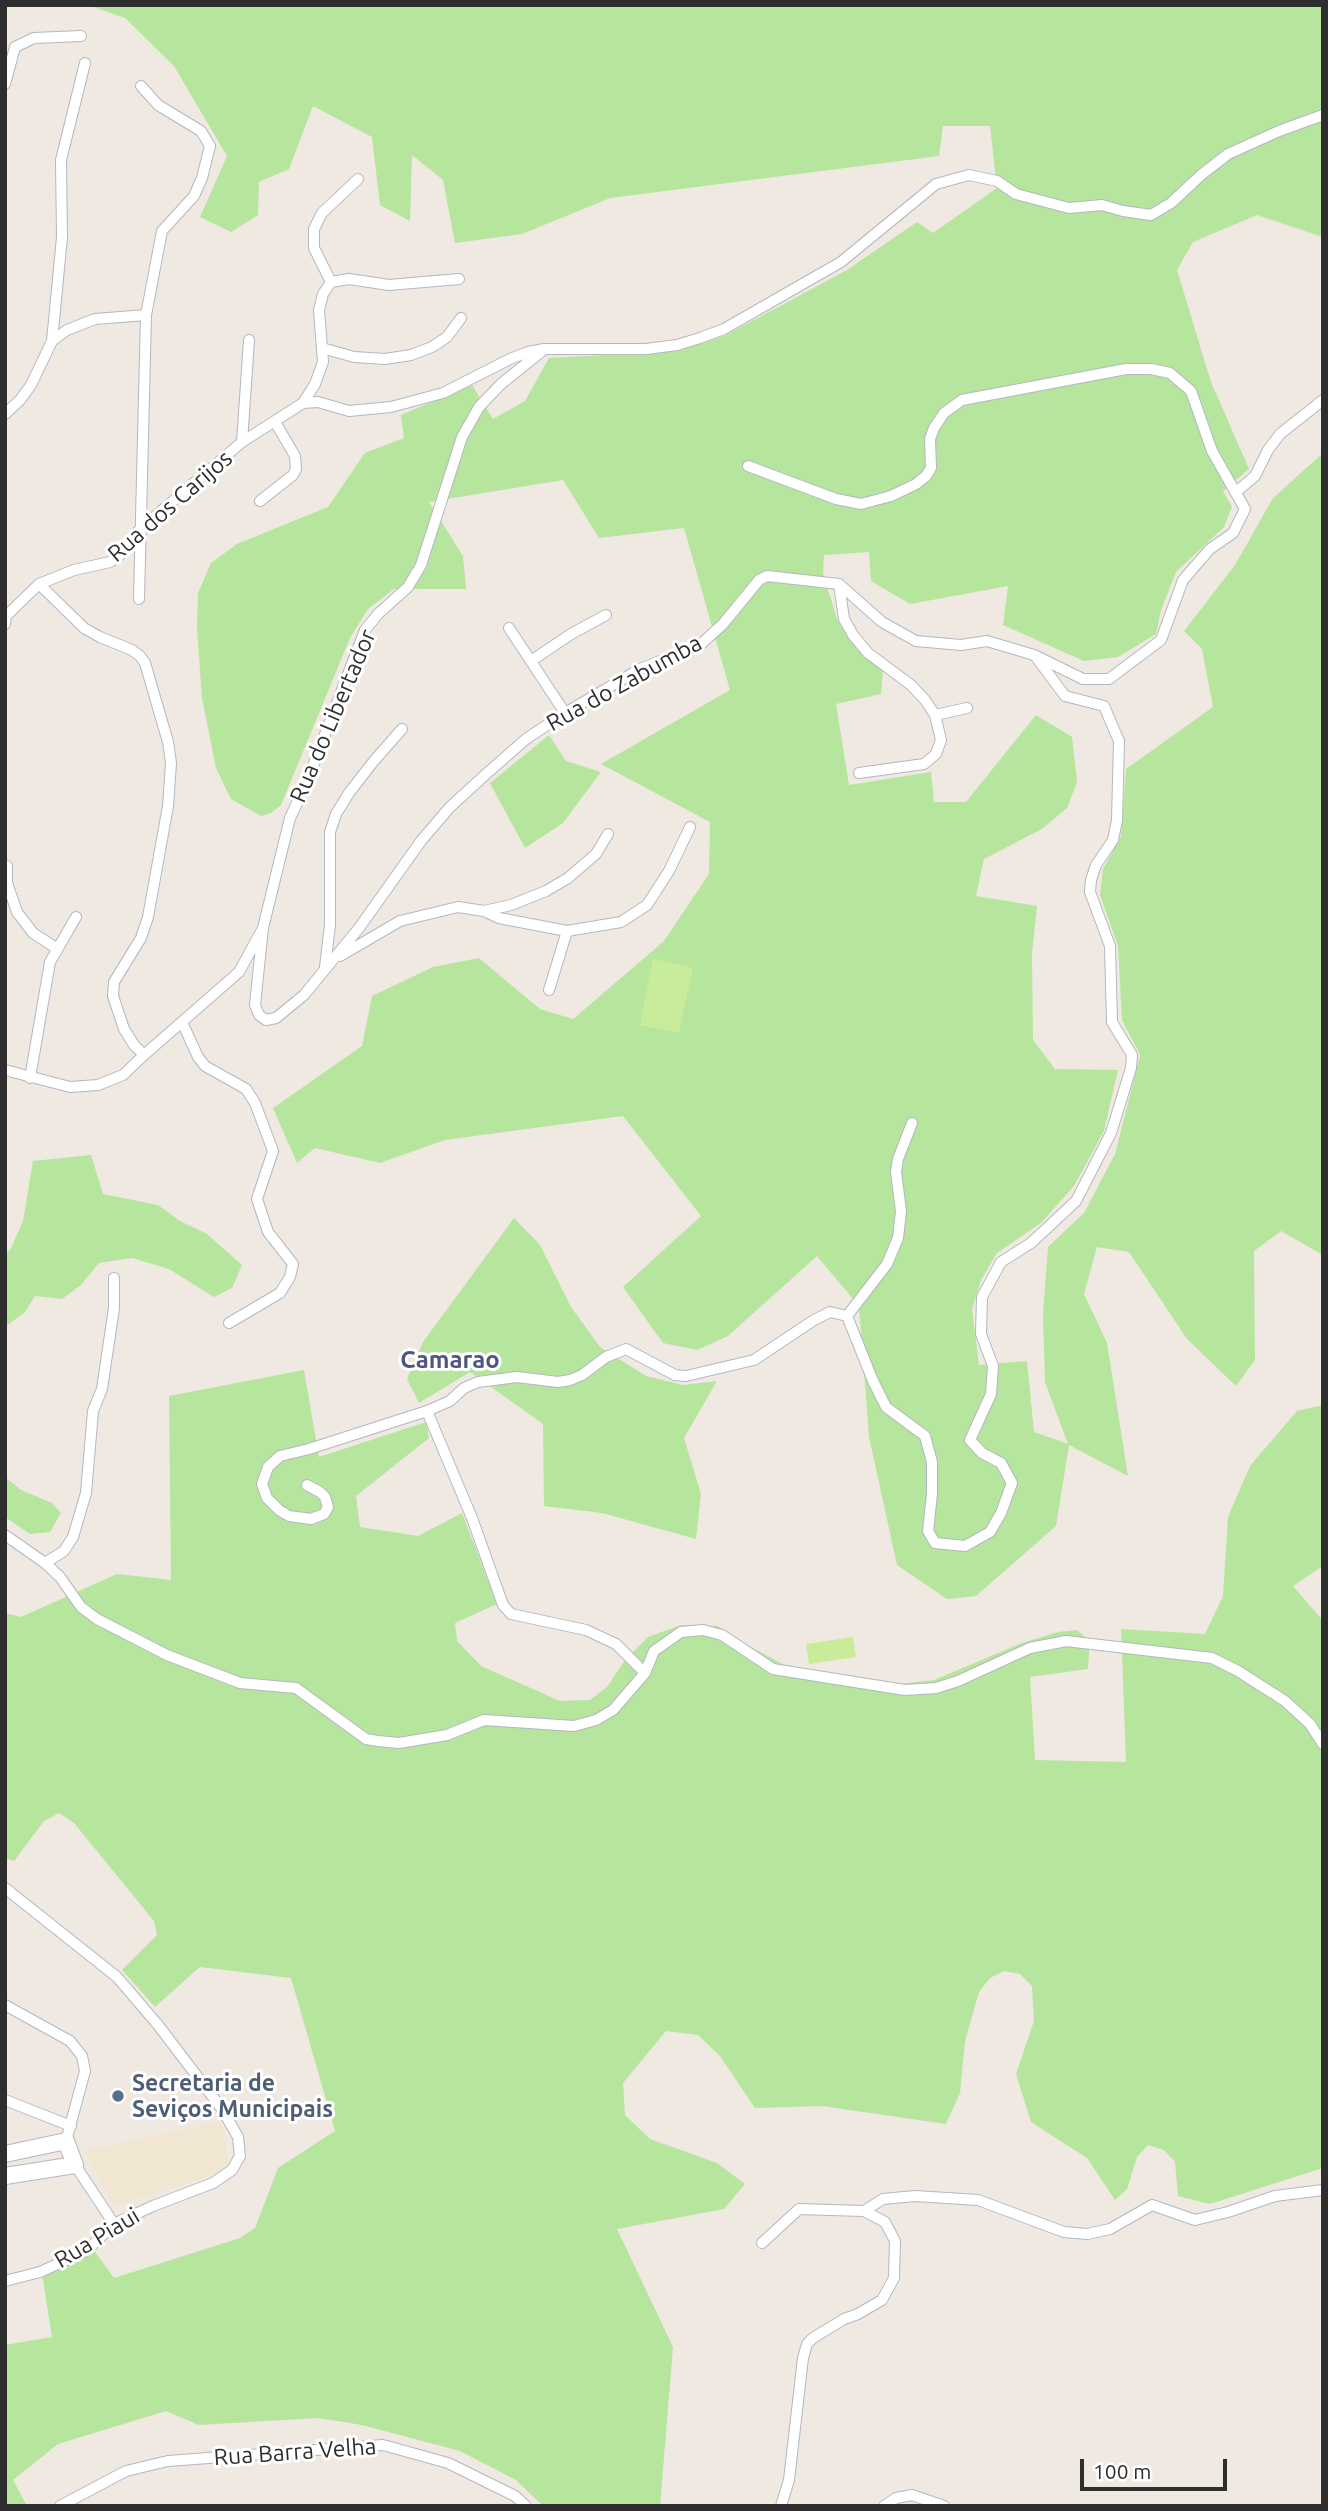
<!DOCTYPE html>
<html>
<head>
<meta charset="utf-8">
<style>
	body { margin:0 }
	#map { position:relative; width:1328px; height:2511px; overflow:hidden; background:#efe9e1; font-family:Ubuntu,sans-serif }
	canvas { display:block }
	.frame { position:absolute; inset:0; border:7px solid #2e2e2e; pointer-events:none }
	.scale { position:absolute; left:1080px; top:2459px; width:147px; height:32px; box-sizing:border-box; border:4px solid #2e2e2e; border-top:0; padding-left:9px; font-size:21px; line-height:24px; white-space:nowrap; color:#2e2e2e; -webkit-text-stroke:5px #fff; paint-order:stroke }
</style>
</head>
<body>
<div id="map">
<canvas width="1328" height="2511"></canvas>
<div class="frame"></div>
<div class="scale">100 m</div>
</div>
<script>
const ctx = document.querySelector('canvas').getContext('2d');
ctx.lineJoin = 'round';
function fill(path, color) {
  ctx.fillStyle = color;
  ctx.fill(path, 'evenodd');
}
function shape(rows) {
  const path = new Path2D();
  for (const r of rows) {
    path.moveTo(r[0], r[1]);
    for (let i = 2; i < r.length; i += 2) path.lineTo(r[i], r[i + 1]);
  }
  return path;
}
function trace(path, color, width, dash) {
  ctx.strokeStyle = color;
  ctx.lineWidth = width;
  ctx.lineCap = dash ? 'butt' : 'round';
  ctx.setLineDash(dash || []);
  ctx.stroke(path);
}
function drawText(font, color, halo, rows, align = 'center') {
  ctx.font = font + ' Ubuntu,sans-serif';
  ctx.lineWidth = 6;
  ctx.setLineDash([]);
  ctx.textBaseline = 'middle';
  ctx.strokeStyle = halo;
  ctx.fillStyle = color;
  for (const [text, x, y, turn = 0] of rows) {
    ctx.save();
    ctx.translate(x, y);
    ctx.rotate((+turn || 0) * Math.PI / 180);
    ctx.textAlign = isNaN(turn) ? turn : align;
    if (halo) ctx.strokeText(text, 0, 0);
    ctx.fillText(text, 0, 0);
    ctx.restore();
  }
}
const education = shape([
	[223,2121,228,2164,210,2176,115,2206,83,2151]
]);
const green = shape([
	[88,5,1323,5,1323,237,1257,215,1193,242,1177,270,1211,382,1249,469,1223,491,1232,507,1224,527,1176,572,1161,610,1156,634,1118,657,1084,661,1003,625,1008,586,910,604,871,581,869,552,824,555,823,573,837,619,849,639,865,657,883,669,881,694,836,704,849,785,931,772,934,802,966,802,1036,715,1072,737,1077,782,1067,808,1042,829,984,859,976,896,1037,906,1032,954,1033,1040,1055,1069,1118,1070,1104,1131,1074,1186,1041,1223,997,1253,981,1280,972,1309,979,1365,1027,1361,1034,1432,1068,1444,1045,1382,1043,1315,1048,1247,1084,1213,1115,1154,1140,1055,1122,1020,1118,946,1100,895,1103,869,1121,836,1126,769,1213,707,1202,649,1184,631,1235,565,1273,498,1323,453,1323,1255,1281,1231,1254,1251,1255,1360,1236,1386,1187,1339,1129,1252,1097,1247,1084,1294,1107,1343,1128,1476,1069,1445,1056,1526,976,1596,947,1599,897,1565,869,1437,859,1306,817,1256,728,1336,697,1350,663,1343,623,1287,701,1216,623,1116,445,1140,380,1163,315,1148,297,1163,273,1108,362,1046,372,996,433,967,479,958,540,1009,573,1019,664,941,709,874,710,822,601,764,730,690,684,528,599,538,563,480,429,502,463,556,466,589,394,589,368,609,350,638,281,805,271,813,261,816,231,799,216,768,202,698,197,628,198,593,211,563,237,544,328,507,365,453,404,438,401,415,472,385,493,419,525,401,549,358,679,351,726,335,847,270,917,222,933,233,997,188,990,126,943,126,939,156,610,198,522,234,455,243,443,180,412,155,410,221,380,205,372,137,313,106,289,169,259,182,258,215,231,232,200,217,227,156,174,66,125,18],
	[549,735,566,761,601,772,563,823,525,848,490,783],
	[91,1155,103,1194,158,1205,180,1221,207,1234,242,1265,232,1288,214,1297,169,1269,132,1258,99,1263,81,1285,62,1299,35,1296,25,1312,5,1327,5,1255,11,1248,23,1221,33,1161],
	[514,1218,540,1245,571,1307,600,1347,646,1376,683,1385,717,1381,684,1438,701,1494,696,1539,602,1513,544,1506,543,1424,470,1372,419,1403,407,1379,423,1342],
	[304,1370,319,1457,426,1422,429,1438,356,1496,360,1527,418,1536,462,1513,497,1604,455,1623,457,1641,481,1666,560,1701,590,1700,607,1687,625,1660,648,1637,681,1625,718,1626,732,1637,790,1668,899,1684,934,1680,1022,1643,1058,1632,1077,1630,1090,1641,1088,1669,1030,1677,1035,1760,1126,1762,1121,1629,1205,1634,1223,1596,1228,1517,1250,1466,1297,1411,1323,1405,1323,1566,1293,1586,1323,1621,1323,2168,1210,2204,1178,2196,1175,2162,1164,2150,1148,2145,1137,2157,1127,2189,1115,2200,1087,2158,1031,2122,1016,2074,1034,2021,1032,1986,1020,1974,1004,1971,990,1978,979,1992,965,2041,960,2093,946,2124,822,2106,755,2108,720,2056,698,2035,666,2031,623,2083,625,2115,650,2139,717,2163,745,2184,724,2209,617,2229,673,2347,660,2506,543,2506,516,2480,460,2451,362,2425,318,2418,199,2425,166,2411,58,2444,13,2480,27,2506,5,2506,5,2345,52,2337,42,2274,93,2249,114,2278,240,2238,255,2228,278,2168,335,2131,291,1978,200,1967,155,2007,122,1970,157,1935,154,1921,74,1823,59,1813,44,1821,14,1861,5,1858,5,1613,21,1617,117,1574,171,1580,169,1396],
	[5,1477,21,1490,52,1503,61,1513,50,1532,30,1534,5,1517]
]);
const pitch = shape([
	[653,959,693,968,679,1033,640,1025],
	[853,1637,856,1657,809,1664,806,1644]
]);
const street = shape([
	[5,84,15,47,34,38,81,36],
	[331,282,349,279,389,285,459,279],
	[52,341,62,237,61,160,85,63],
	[322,348,354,357,385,359,411,355,432,347,447,337,461,318],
	[303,403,318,402,349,411,391,407,443,393,510,359,528,352,544,349,646,349,677,345,700,338,724,329,841,262,936,184,969,175,997,181,1016,194,1069,208,1102,205,1123,211,1151,215,1171,203,1201,175,1228,154,1279,131,1323,115],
	[5,414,20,400,31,385,52,341,67,330,95,319,146,315],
	[242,442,249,340],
	[1236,492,1255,476,1268,450,1280,434,1323,400],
	[260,501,293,475,296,469,295,456,275,422],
	[39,584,84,628,100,637,132,650,140,656,145,663,168,742,171,763,168,806,148,917,141,938,114,982,113,996,124,1029,134,1045,144,1055],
	[839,584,844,619,853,635,868,653,911,685,925,700,935,715,941,740,936,754,924,764,859,773],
	[139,599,146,315,162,231,194,196,202,178,210,146,201,131,158,105,141,86],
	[5,624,6,616,39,584,74,570,110,562,118,557,125,550,139,530,242,442,303,403,315,384,323,362,319,310,323,294,331,282,314,248,314,229,322,213,358,179],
	[509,628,565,713],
	[531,661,571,634,606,615],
	[935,715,967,708],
	[7,866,7,883,17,912,33,933,56,948],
	[484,911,511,905,546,891,568,878,596,854,608,834],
	[263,928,290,818,306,784,365,630,378,614,408,587,421,565,462,437,479,407,501,384,542,351],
	[340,956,400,921,458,907,484,911,499,918,567,931,621,922,647,905,669,871,690,827],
	[325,967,330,925,330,832,336,814,349,793,373,762,402,729],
	[549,990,567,931],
	[182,1022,198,1057,205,1066,246,1089,255,1103,273,1151,257,1199,268,1232,293,1264,290,1277,280,1293,229,1323],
	[5,1070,70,1087,98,1085,123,1075,144,1055,239,972,263,928,255,1005,259,1015,266,1020,276,1018,304,995,359,928,421,841,450,807,485,775,526,739,565,713,640,669,700,645,723,624,759,580,767,576,839,584,882,622,916,641,961,645,987,641,1034,655,1083,679,1109,679,1161,640,1183,580,1210,549,1233,533,1245,509,1212,451,1191,391,1170,373,1151,369,1126,369,962,400,944,413,934,428,930,439,931,468,926,476,916,484,891,496,861,504,836,499,748,466],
	[30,1078,50,962,76,917],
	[847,1316,887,1264,898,1238,901,1211,896,1172,898,1159,912,1123],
	[427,1411,472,1518,503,1605,511,1614,586,1630,616,1644,645,1673],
	[307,1485,320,1492,325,1497,328,1507,324,1514,311,1519,289,1516,279,1510,267,1498,262,1484,268,1467,280,1456,309,1449,427,1411,450,1401,464,1388,478,1382,517,1377,558,1382,570,1380,582,1375,606,1357,626,1349,675,1375,686,1376,754,1360,814,1320,830,1312,847,1316,873,1381,886,1407,925,1436,932,1462,932,1494,928,1531,935,1543,965,1546,990,1532,1001,1513,1012,1483,1001,1463,982,1453,970,1440,991,1394,993,1366,981,1334,982,1297,1001,1262,1031,1243,1076,1201,1111,1133,1131,1068,1132,1055,1112,1022,1110,946,1090,892,1091,880,1096,865,1113,840,1117,820,1119,741,1104,706,1065,696,1036,657],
	[5,1535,45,1563,60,1577,81,1607,97,1619,167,1655,240,1683,296,1688,366,1739,378,1741,399,1743,447,1735,484,1720,574,1726,596,1720,613,1710,645,1673,654,1651,681,1632,703,1630,722,1635,773,1669,905,1690,936,1688,958,1681,1030,1648,1066,1641,1212,1658,1238,1671,1285,1701,1310,1724,1323,1744],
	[45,1563,64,1551,73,1537,86,1493,93,1411,102,1389,114,1308,114,1278],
	[5,1888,117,1977,158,2025,222,2109,238,2137,240,2156,232,2170,213,2183,153,2206,114,2224,86,2251,40,2272,5,2281],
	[5,2005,70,2041,82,2056,85,2071,66,2141],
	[5,2100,71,2126],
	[75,2165,114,2224],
	[864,2211,883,2199,915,2196,978,2200,1064,2232,1087,2234,1110,2229,1152,2205,1195,2220,1228,2212,1275,2196,1323,2190],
	[762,2243,799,2209,864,2211,885,2222,895,2241,894,2278,882,2300,858,2314,844,2319,813,2338,807,2344,803,2358,789,2480,781,2506],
	[60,2506,126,2471,168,2461,383,2445,448,2463,515,2496,526,2506],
	[884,2506,896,2498,912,2495,944,2506]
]);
const secondary = shape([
	[5,2154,66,2141,75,2165,5,2176]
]);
const markers = [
	[118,2096,7,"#5c6f8a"]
];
const streetNames = [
	["Rua dos Carijos",170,506,-41],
	["Rua do Zabumba",624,683,-29],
	["Rua do Libertador",333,716,-67],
	["Rua Piaui",97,2238,-31],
	["Rua Barra Velha",295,2452,-4]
];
const serviceNames = [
	["Secretaria de",132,2083],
	["Seviços Municipais",132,2109]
];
const neighbourhoodNames = [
	["Camarao",450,1360]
];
fill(education, '#f0e6d1');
fill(green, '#b6e59e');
fill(pitch, '#c9ec9a');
trace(street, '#b4b7c1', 12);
trace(secondary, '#b4b7c1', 18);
trace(street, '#fff', 10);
trace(secondary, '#fff', 16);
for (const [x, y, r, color] of markers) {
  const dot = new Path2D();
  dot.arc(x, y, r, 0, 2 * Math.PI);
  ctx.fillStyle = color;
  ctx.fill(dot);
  trace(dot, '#fff', 2.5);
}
drawText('23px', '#2e2e2e', '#fff', streetNames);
drawText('bold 23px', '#4e5e75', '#fff', serviceNames, 'left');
drawText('bold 24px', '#4d5680', '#fff', neighbourhoodNames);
</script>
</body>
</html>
